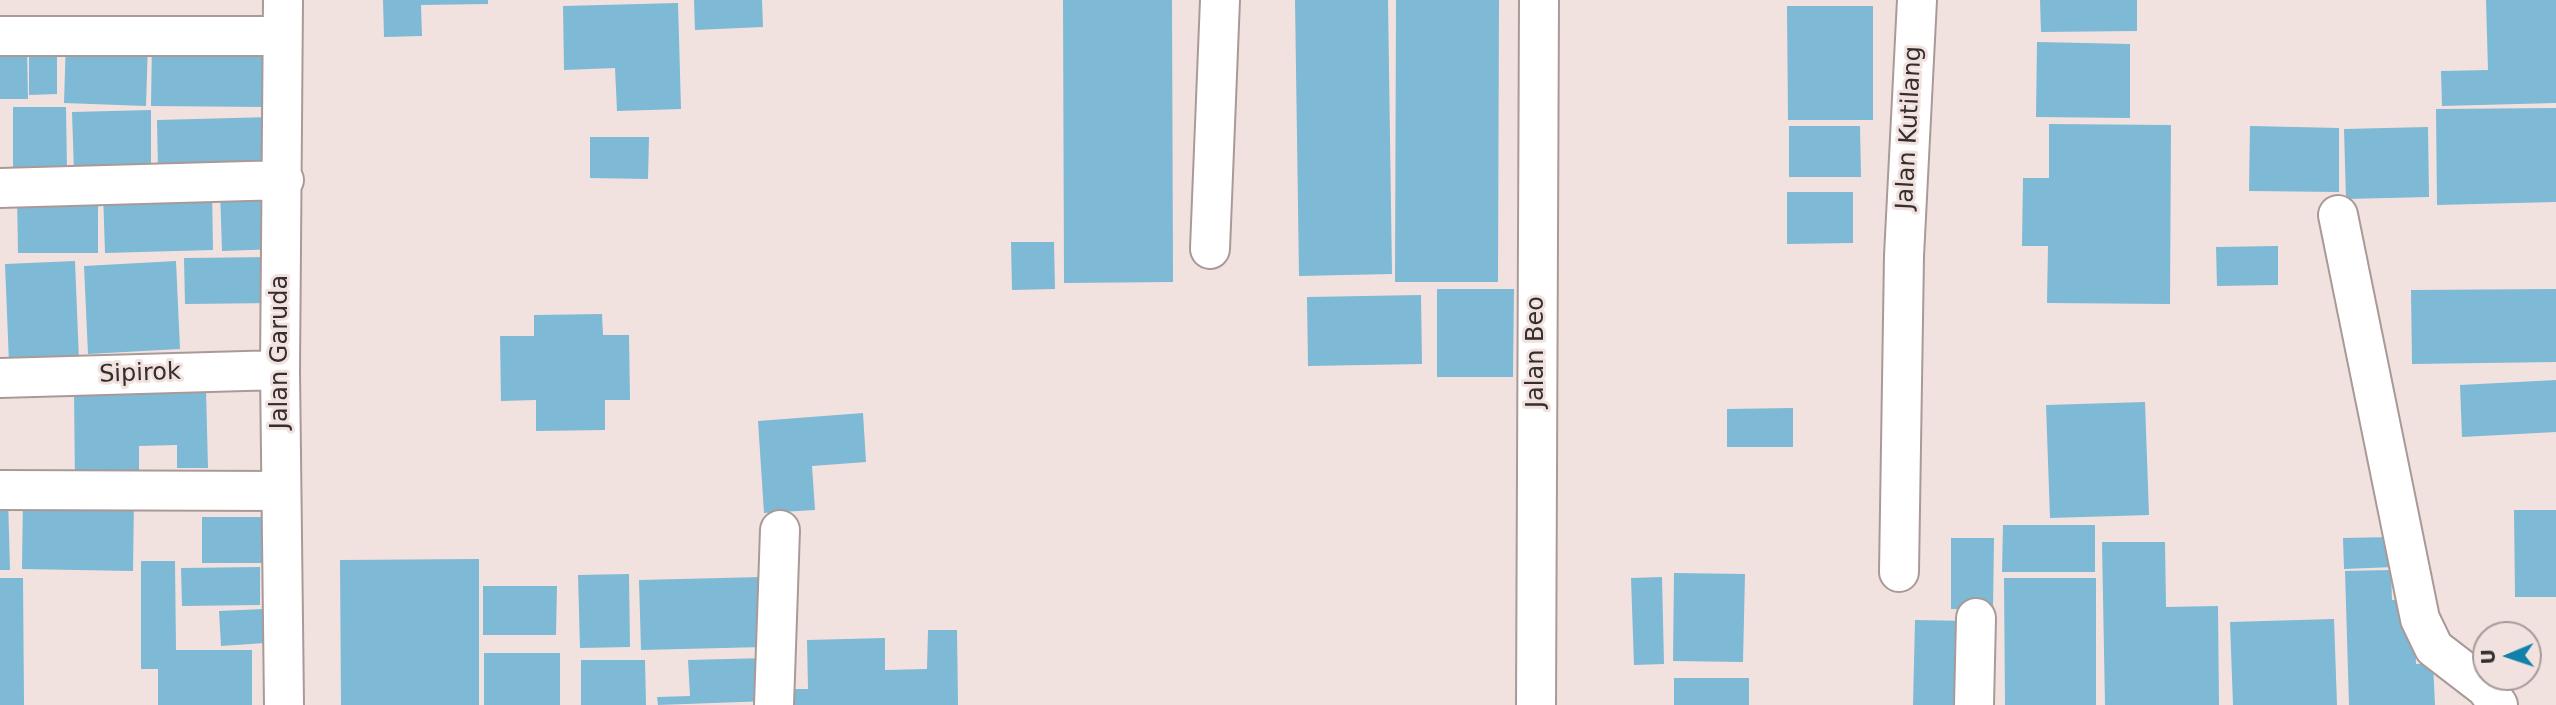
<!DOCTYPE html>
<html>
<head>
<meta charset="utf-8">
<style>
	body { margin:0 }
	#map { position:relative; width:2556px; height:705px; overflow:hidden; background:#f2e2df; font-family:"DejaVu Sans",sans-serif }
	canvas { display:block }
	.north { position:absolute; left:2472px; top:621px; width:70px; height:70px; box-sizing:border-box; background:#f2e2df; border:2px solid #a69a98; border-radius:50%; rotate:268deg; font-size:19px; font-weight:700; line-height:28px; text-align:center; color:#342e2d }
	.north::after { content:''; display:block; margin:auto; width:24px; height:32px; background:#1082a9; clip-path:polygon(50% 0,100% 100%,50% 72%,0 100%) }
</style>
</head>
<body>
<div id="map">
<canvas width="2556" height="705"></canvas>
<div class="north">U</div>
</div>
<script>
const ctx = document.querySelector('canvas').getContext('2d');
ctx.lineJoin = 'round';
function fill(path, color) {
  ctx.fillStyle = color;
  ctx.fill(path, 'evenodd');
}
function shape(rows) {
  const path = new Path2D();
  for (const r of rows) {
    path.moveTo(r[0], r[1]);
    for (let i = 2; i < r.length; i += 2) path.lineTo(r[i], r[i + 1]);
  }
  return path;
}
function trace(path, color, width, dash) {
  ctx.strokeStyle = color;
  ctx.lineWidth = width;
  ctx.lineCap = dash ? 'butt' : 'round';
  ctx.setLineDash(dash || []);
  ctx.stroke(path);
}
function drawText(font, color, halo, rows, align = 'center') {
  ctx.font = font + ' "DejaVu Sans",sans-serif';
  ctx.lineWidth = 6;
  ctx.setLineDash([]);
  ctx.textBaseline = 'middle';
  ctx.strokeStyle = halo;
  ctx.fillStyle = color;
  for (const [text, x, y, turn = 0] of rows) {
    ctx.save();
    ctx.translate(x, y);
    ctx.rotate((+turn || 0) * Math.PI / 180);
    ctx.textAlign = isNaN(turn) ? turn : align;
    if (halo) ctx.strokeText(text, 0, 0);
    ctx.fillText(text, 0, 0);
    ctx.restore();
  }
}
const building = shape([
	[383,0,488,0,488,4,421,5,422,36,384,37],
	[694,0,762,0,763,27,695,30],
	[1063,0,1172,0,1173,282,1064,283],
	[1295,0,1388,0,1392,274,1299,276],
	[1396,0,1499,0,1498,282,1395,282],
	[2040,0,2137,0,2137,31,2041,32],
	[2486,0,2556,0,2556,103,2442,106,2441,71,2488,70],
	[678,3,681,109,617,111,615,68,564,70,563,6],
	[1787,6,1873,6,1873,120,1788,120],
	[66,39,148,42,146,106,64,103],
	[152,42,264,43,264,107,151,106],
	[2037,42,2130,44,2130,118,2036,117],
	[0,45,27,45,28,99,0,99],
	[57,47,57,94,29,95,29,48],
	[13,107,66,107,67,171,13,171],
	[2556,108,2556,202,2437,205,2436,109],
	[151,110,151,170,74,172,72,112],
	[271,117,272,169,158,171,157,120],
	[2049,124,2171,125,2170,304,2047,303,2048,246,2022,246,2023,178,2049,178],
	[1789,126,1860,126,1861,177,1789,177],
	[2250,126,2339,128,2339,192,2249,191],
	[2428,127,2429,197,2346,199,2344,129],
	[590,137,649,137,648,179,590,178],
	[212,188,213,250,105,253,103,191],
	[277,188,279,249,222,251,220,189],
	[1787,192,1853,192,1853,243,1787,244],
	[98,194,98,253,18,253,17,195],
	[1011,242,1054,242,1055,289,1012,290],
	[2278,246,2278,285,2217,286,2216,247],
	[274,257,275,303,185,304,184,258],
	[75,261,79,360,9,363,5,264],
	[176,261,180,349,88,354,84,266],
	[1437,289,1514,289,1513,377,1437,377],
	[2556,289,2556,362,2412,364,2411,290],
	[1421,295,1422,364,1308,366,1307,297],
	[602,314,603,335,629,335,630,400,605,400,605,430,536,431,536,400,501,401,500,336,534,336,534,315],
	[2556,380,2556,432,2462,437,2460,385],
	[206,390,208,468,177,468,177,445,139,446,139,483,75,484,74,391],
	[2145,402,2149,515,2050,518,2046,405],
	[1793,408,1793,447,1727,447,1727,409],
	[863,413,866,462,812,466,815,510,764,513,758,421],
	[23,496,134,498,133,571,22,569],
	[0,497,8,497,10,570,0,570],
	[2514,510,2556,510,2556,597,2515,597],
	[202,517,267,517,267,563,202,563],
	[2003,525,2095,525,2095,572,2002,572],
	[2393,537,2394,567,2344,569,2343,538],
	[1951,538,1994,538,1993,610,1951,609],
	[2102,542,2165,542,2166,607,2218,606,2219,705,2105,705],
	[479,559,479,705,341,705,340,560],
	[141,561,175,561,176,650,252,650,252,705,158,705,158,669,141,669],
	[260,567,260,605,182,606,181,568],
	[2391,570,2392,600,2414,599,2416,664,2433,663,2435,705,2349,705,2345,571],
	[1674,573,1745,574,1743,662,1673,661],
	[629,574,630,647,580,648,578,575],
	[762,577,764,647,641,650,639,580],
	[1662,577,1664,664,1634,665,1631,578],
	[0,578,23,578,24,705,0,705],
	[2004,578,2096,578,2096,705,2005,705],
	[483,586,557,586,556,635,483,635],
	[263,609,265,643,221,646,219,611],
	[2334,619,2337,705,2233,705,2230,622],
	[1915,620,1969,621,1967,705,1913,705],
	[928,630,957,630,958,705,783,705,783,689,808,689,807,640,885,638,885,670,927,669],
	[484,653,560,653,560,705,484,705],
	[767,658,769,701,658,705,657,697,690,696,688,660],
	[581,660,645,660,646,705,581,705],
	[1674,678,1749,678,1749,705,1674,705]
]);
const minor = shape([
	[283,0,280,370,284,705],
	[0,36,282,36],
	[0,188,284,180],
	[2338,215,2420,619,2434,648,2486,688,2498,705],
	[1210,249,1220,0],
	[0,378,280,370],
	[0,490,281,491],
	[1899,572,1904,256,1917,0],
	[774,705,780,530],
	[1536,705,1539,0],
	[1974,705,1976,618]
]);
const streetNames = [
	["Jalan Kutilang",1910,128,-87],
	["Jalan Garuda",281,352,-90],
	["Jalan Beo",1537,352,-90],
	["Sipirok",140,374,-2]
];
fill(building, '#7eb9d5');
trace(minor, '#a99a98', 42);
trace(minor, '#fff', 38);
drawText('24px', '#342e2d', '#f2e2df', streetNames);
</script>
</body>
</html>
